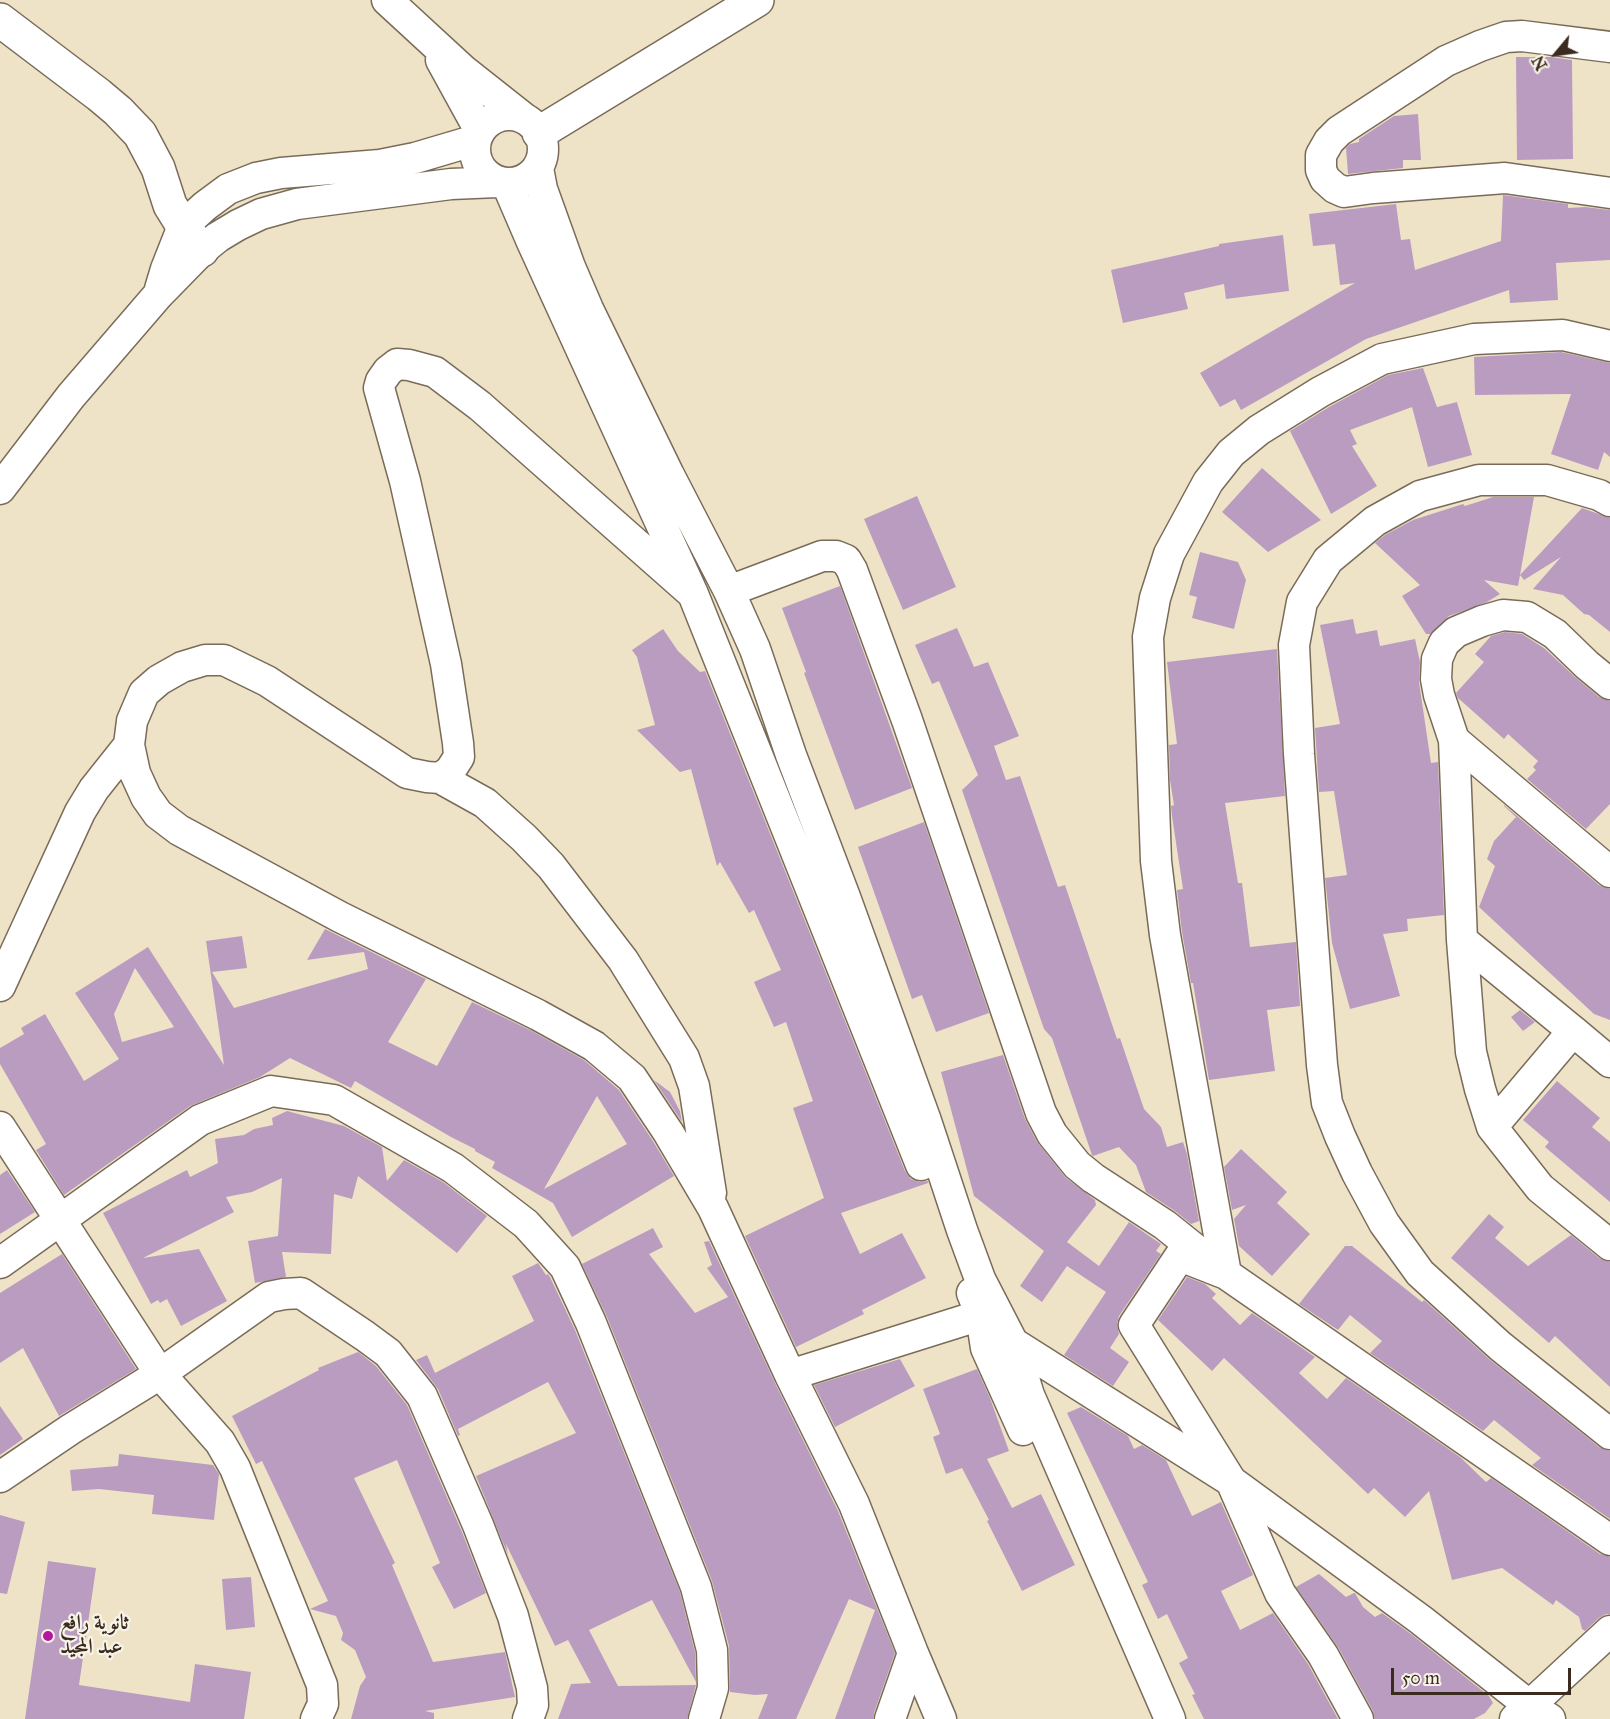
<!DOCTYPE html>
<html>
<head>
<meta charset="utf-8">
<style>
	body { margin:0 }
	#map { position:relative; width:1610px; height:1719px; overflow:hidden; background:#efe3c7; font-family:"IM FELL Great Primer",serif }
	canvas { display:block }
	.north { position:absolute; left:1526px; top:24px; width:60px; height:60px; -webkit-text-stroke:4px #f7f3e8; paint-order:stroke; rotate:241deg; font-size:16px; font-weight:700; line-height:24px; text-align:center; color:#3b2a1e }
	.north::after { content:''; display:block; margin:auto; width:21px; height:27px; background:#3b2a1e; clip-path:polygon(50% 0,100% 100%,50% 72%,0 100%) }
	.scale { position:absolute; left:1391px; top:1668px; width:180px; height:27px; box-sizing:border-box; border:3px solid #3b2a1e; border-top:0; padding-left:8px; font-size:18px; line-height:21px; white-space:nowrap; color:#3b2a1e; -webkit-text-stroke:4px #f7f3e8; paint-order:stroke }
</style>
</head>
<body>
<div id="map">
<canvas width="1610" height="1719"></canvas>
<div class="north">N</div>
<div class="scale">50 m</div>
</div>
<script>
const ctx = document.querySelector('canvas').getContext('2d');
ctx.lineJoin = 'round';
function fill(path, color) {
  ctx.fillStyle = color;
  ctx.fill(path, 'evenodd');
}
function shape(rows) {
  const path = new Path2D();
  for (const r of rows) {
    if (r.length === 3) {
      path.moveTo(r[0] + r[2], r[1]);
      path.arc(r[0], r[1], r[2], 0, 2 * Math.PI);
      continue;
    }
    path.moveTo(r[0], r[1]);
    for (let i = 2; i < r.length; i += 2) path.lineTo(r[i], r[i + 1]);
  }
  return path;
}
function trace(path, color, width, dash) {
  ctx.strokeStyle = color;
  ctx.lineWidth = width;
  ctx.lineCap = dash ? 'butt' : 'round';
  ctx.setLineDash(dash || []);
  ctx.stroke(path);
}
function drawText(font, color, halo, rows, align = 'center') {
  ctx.font = font + ' "IM FELL Great Primer",Amiri,serif';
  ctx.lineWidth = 4.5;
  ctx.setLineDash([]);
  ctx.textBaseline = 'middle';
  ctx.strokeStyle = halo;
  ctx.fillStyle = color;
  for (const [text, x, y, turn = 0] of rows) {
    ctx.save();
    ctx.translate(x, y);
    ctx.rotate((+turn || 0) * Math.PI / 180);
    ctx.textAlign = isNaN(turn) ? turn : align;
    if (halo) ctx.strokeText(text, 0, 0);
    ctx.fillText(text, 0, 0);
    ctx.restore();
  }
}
const building = shape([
	[1516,57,1551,57,1572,60,1573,159,1517,160],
	[1418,114,1421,160,1403,160,1403,168,1348,174,1346,148,1350,144,1359,142,1359,139,1394,116],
	[1503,195,1568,204,1568,208,1585,207,1610,210,1610,260,1556,263,1558,300,1510,303,1509,290,1366,339,1241,410,1235,399,1220,407,1200,373,1355,283,1340,285,1335,244,1313,246,1309,214,1396,204,1401,240,1410,239,1415,270,1501,241],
	[1283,235,1289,291,1226,299,1224,284,1184,293,1188,309,1123,323,1111,270,1219,246,1219,244],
	[1561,352,1610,363,1610,457,1604,452,1598,470,1551,454,1571,394,1475,395,1474,357],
	[1423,368,1437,407,1457,402,1472,455,1428,467,1412,407,1350,430,1357,444,1352,446,1377,486,1331,514,1290,431,1329,407,1388,375],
	[1262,468,1321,520,1268,552,1222,512],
	[917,496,956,587,903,610,864,519],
	[1493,497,1534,497,1518,586,1484,580,1500,594,1487,602,1449,616,1430,634,1426,634,1402,596,1420,585,1375,543,1385,535,1413,520,1463,504,1465,506],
	[1582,508,1610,518,1610,632,1589,615,1584,614,1563,595,1533,589,1561,557,1524,580,1520,575],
	[1200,552,1238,562,1246,580,1234,629,1192,618,1197,597,1189,595],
	[840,586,912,788,855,810,804,673,806,672,782,608],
	[1353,619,1356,634,1377,630,1380,646,1415,639,1420,662,1419,682,1431,763,1438,762,1444,915,1407,919,1408,931,1383,934,1400,996,1350,1009,1332,943,1325,878,1347,875,1334,791,1319,792,1315,728,1340,724,1320,625],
	[957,628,974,667,988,662,1019,736,994,746,1006,780,1020,776,1058,887,1065,885,1117,1039,1120,1038,1144,1109,1161,1127,1167,1147,1183,1142,1187,1154,1199,1221,1191,1224,1175,1211,1146,1192,1136,1165,1119,1147,1093,1156,1092,1155,1052,1038,1044,1029,962,790,978,775,939,681,932,684,915,645],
	[663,629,678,651,700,672,705,671,905,1171,911,1179,919,1182,928,1181,928,1183,841,1213,860,1254,902,1233,926,1278,862,1310,864,1314,796,1347,745,1236,824,1198,793,1108,813,1101,786,1022,774,1027,754,982,781,970,754,910,749,913,720,862,717,866,691,769,680,772,637,730,655,725,637,657,632,650],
	[1505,632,1522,634,1544,648,1575,677,1599,697,1610,701,1610,804,1586,829,1527,779,1536,770,1533,767,1538,761,1508,734,1504,739,1458,698,1456,693,1484,662,1475,654,1491,636],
	[1277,649,1285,796,1225,803,1238,883,1242,883,1250,947,1296,942,1300,1006,1267,1010,1275,1071,1209,1080,1193,983,1191,983,1182,932,1177,890,1183,889,1172,816,1171,806,1174,805,1170,780,1169,745,1177,744,1167,662],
	[1504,805,1599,885,1610,889,1610,1020,1594,1014,1479,907,1495,866,1487,859,1494,841,1516,817,1504,806],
	[924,822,989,1013,936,1032,922,995,912,999,858,847],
	[325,929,426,979,388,1042,437,1066,472,1002,530,1030,584,1060,619,1090,653,1141,674,1176,572,1237,553,1203,492,1168,495,1162,475,1151,475,1149,451,1137,355,1081,351,1088,290,1058,260,1077,190,1106,64,1195,36,1150,46,1144,0,1064,0,1048,24,1034,21,1028,45,1014,84,1081,119,1059,75,993,148,947,224,1065,206,941,242,936,247,968,212,972,234,1008,368,969,364,952,307,960],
	[135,968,174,1027,122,1042,114,1014],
	[597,1096,627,1144,544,1189],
	[1520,1010,1535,1022,1523,1031,1511,1017],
	[1003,1055,1025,1119,1037,1142,1066,1178,1095,1200,1096,1205,1067,1242,1099,1266,1129,1222,1161,1244,1156,1251,1161,1254,1119,1316,1117,1324,1119,1334,1110,1348,1129,1362,1113,1386,1064,1355,1106,1292,1067,1266,1042,1302,1020,1286,1044,1251,974,1196,941,1072],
	[654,1080,670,1092,680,1111,682,1122],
	[1557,1081,1600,1118,1592,1127,1610,1142,1610,1202,1545,1147,1549,1142,1523,1120],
	[287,1111,344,1126,382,1147,387,1181,404,1160,443,1182,487,1216,457,1253,358,1176,352,1199,334,1194,331,1254,282,1252,286,1277,255,1283,248,1241,278,1236,282,1178,252,1192,226,1197,234,1212,143,1258,199,1249,227,1301,181,1326,167,1299,160,1303,158,1300,151,1304,103,1213,187,1170,190,1177,218,1163,215,1139,244,1135,254,1129,273,1125,272,1118],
	[1241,1149,1287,1192,1277,1203,1310,1234,1272,1276,1239,1246,1234,1219,1246,1205,1232,1210,1224,1167],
	[7,1170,35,1212,0,1234,0,1175],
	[1489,1214,1504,1227,1495,1238,1528,1266,1571,1235,1599,1258,1610,1262,1610,1387,1555,1336,1549,1343,1451,1258],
	[653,1228,663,1247,649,1254,695,1313,728,1297,707,1268,712,1265,704,1242,709,1241,775,1383,838,1511,895,1653,874,1713,873,1719,835,1719,875,1610,849,1599,796,1719,758,1719,768,1694,755,1695,730,1692,729,1646,712,1581,607,1317,582,1264],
	[1345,1246,1352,1246,1422,1302,1424,1300,1489,1359,1599,1447,1610,1451,1610,1519,1532,1465,1541,1458,1494,1420,1483,1431,1370,1353,1382,1341,1350,1315,1338,1330,1299,1304],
	[62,1254,136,1369,59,1416,23,1348,0,1363,0,1293],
	[538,1263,546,1275,548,1274,550,1277,575,1330,680,1592,695,1652,696,1682,652,1600,589,1630,618,1686,696,1685,687,1719,558,1719,571,1684,591,1683,568,1640,555,1646,506,1544,508,1555,476,1476,576,1433,548,1382,458,1429,460,1435,458,1436,438,1389,416,1360,427,1355,435,1373,534,1321,512,1276],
	[1187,1277,1205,1284,1216,1294,1212,1298,1240,1325,1252,1313,1315,1357,1299,1373,1327,1399,1346,1378,1460,1457,1486,1482,1491,1478,1600,1554,1610,1557,1610,1614,1606,1614,1599,1618,1585,1631,1582,1629,1579,1617,1556,1600,1553,1605,1502,1568,1452,1580,1429,1491,1405,1517,1374,1488,1368,1494,1224,1358,1212,1371,1158,1320],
	[358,1352,376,1366,407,1405,462,1532,486,1593,454,1609,432,1567,440,1563,397,1460,354,1478,395,1563,392,1565,433,1662,505,1652,515,1697,425,1711,434,1713,434,1719,351,1719,360,1686,366,1677,355,1650,341,1640,343,1633,336,1616,310,1609,328,1601,262,1461,256,1464,232,1416,319,1370,318,1368],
	[900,1359,915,1386,835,1427,814,1385],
	[977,1369,990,1398,1009,1451,987,1459,1012,1508,1041,1494,1075,1565,1022,1591,987,1521,989,1520,962,1468,946,1474,933,1437,940,1434,923,1389],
	[0,1406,23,1439,0,1455],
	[1081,1407,1128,1436,1134,1449,1142,1445,1166,1460,1192,1516,1221,1502,1253,1575,1221,1591,1240,1630,1273,1613,1308,1664,1338,1719,1204,1719,1192,1695,1195,1694,1179,1663,1188,1658,1167,1614,1158,1619,1142,1585,1148,1582,1067,1413],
	[119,1454,213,1465,219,1474,214,1520,152,1514,154,1495,99,1489,72,1491,70,1470,118,1466],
	[0,1515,25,1522,7,1594,0,1593],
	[48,1561,96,1568,79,1685,190,1702,195,1664,251,1672,244,1719,25,1719],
	[1319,1574,1346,1597,1354,1593,1355,1593,1363,1607,1375,1617,1382,1613,1411,1634,1489,1696,1493,1703,1485,1713,1474,1719,1375,1719,1373,1711,1338,1647,1296,1587],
	[251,1577,255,1627,226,1630,222,1579]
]);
const minor = shape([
	[387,0,463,70,525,119],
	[1610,47,1522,36,1506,37,1480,46,1446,61,1339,131,1329,141,1321,155,1321,170,1325,179,1335,188,1344,192,1373,188,1505,178,1610,193],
	[441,60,480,131],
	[509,149,34],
	[538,168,542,189,570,267,588,309,669,475,729,591,755,649,791,755,845,897,925,1118,962,1230,980,1279,1013,1343,1029,1395,1170,1719],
	[507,184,532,242,693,594,921,1165],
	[160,289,166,269,183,226,205,206,228,189,256,178,281,173,380,165,415,158,476,140],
	[0,489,71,396,158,295,202,250,218,237,238,225,261,214,297,204,451,184,497,182],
	[1610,501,1599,495,1547,480,1479,480,1420,496,1375,521,1328,560,1302,602,1294,645,1299,754,1322,1065,1327,1103,1340,1136,1357,1173,1384,1223,1420,1273,1500,1346,1610,1434],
	[729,591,822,556,836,556,846,560,852,570,907,720,1041,1113,1052,1134,1077,1165,1093,1178,1165,1225,1226,1274,1610,1540],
	[693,594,480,406,435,372,409,365,397,364,388,371,381,381,379,388,405,481,446,664,458,743,459,757,450,771,440,778,427,777,407,773,267,681,224,660,205,660,182,667,159,680,144,693,132,721,129,745,135,773,146,797,158,814,179,830,340,917,538,1015,594,1046,632,1078,668,1132,713,1208,790,1375,854,1504,913,1653,941,1719],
	[1610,684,1587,665,1555,634,1527,617,1503,615,1482,621,1456,632,1444,643,1437,659,1436,679,1439,695,1454,740,1462,940,1471,1052,1480,1089,1492,1127,1540,1188,1610,1245],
	[1454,740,1610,872],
	[440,778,485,803,524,838,551,866,623,960,684,1058,694,1086,711,1193],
	[1462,940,1573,1031],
	[0,986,80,812,94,789,129,745],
	[0,1127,160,1374,220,1442,235,1468,322,1685,323,1704,316,1719],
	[1492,1127,1573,1031,1610,1062],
	[0,1263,200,1120,271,1091,334,1100,453,1168,526,1224,565,1267,591,1323,696,1587,712,1650,713,1688,704,1719],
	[972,1293,981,1315,986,1348,1023,1430],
	[1013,1343,1231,1481,1421,1620,1530,1706,1550,1719],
	[790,1375,981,1315],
	[0,1477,71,1429,160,1374,269,1297,284,1294,301,1293,365,1336,388,1353,422,1396,478,1525,513,1616,532,1688,533,1705,528,1719],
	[890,1719,913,1653],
	[1358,1719,1323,1655,1280,1593,1231,1481,1134,1325,1180,1256,1226,1274,1165,935,1156,861,1148,637,1155,598,1169,554,1208,482,1231,453,1259,430,1320,392,1382,359,1474,339,1563,335,1610,346],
	[1515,1719,1610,1631]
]);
const highway = shape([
	[0,20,99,95,118,111,140,134,158,168,170,205,183,226,202,250],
	[539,133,757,0]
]);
const markers = [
	[48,1636,6,"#b5179e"]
];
const poiNames = [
	["ثانوية رافع",60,1624],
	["عبد المجيد",60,1648]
];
fill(building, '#ba9cc0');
trace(minor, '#7a6b59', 33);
trace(highway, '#7a6b59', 36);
trace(minor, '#fff', 30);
trace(highway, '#fff', 33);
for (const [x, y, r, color] of markers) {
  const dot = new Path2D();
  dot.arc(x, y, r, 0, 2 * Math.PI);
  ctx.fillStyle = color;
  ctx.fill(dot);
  trace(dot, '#f7f3e8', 2);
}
drawText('bold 21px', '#3b2a1e', '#f7f3e8', poiNames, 'left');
</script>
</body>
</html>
